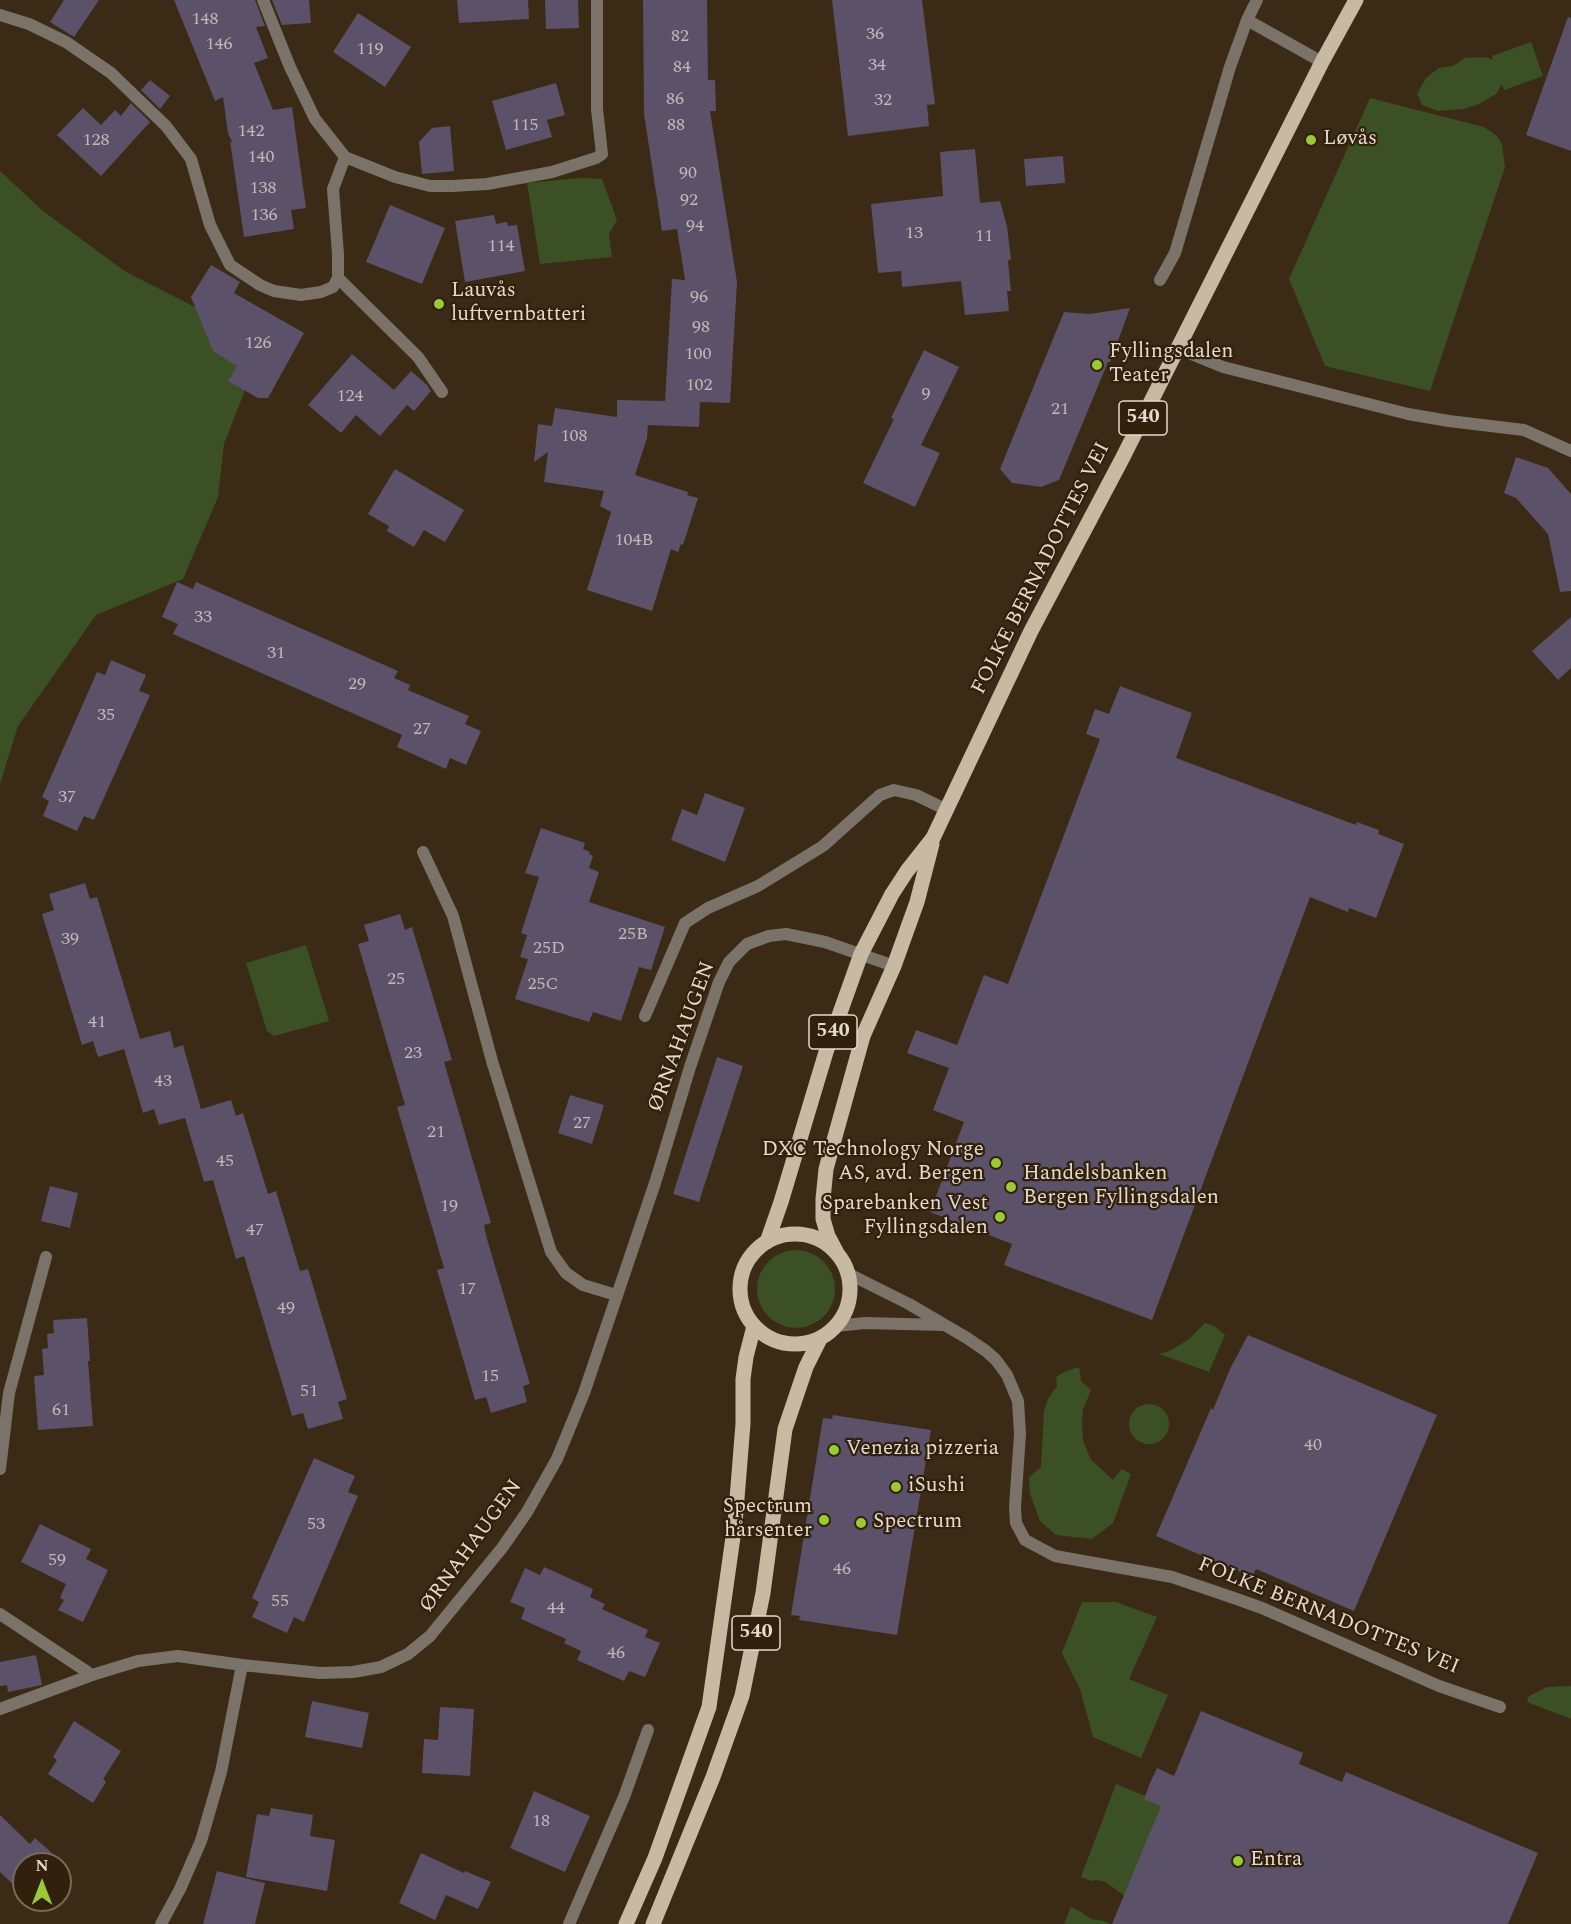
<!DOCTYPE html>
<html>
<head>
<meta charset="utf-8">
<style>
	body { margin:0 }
	#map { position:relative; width:1571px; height:1924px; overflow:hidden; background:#3b2a15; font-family:Spectral,serif }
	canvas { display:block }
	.north { position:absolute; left:12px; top:1852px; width:60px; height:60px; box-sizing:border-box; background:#30200c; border:2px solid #786a5a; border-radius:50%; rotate:0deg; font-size:16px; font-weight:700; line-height:24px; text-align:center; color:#e5dace }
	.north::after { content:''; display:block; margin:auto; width:21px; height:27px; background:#9acb34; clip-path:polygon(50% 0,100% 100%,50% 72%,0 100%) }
</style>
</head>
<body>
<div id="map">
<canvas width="1571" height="1924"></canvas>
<div class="north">N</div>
</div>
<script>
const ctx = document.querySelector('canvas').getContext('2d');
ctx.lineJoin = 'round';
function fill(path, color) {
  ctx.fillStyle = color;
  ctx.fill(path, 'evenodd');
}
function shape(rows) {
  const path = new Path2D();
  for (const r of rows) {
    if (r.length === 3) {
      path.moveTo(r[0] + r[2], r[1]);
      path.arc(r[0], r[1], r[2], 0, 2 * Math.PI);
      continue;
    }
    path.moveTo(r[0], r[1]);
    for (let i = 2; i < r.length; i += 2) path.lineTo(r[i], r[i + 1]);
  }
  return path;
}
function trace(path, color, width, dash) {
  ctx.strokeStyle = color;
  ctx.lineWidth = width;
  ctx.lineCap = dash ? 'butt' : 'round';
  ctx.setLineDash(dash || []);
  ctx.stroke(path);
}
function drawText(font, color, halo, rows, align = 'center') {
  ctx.font = font + ' Spectral,serif';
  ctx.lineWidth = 4.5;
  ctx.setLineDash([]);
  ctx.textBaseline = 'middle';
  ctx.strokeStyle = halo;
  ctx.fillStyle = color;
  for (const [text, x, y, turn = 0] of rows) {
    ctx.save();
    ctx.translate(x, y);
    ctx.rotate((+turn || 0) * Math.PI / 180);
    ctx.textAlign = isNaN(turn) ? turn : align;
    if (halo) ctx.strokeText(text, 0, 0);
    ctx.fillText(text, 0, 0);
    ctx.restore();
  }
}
const green = shape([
	[1531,42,1543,76,1504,90,1502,84,1496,94,1479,104,1463,109,1438,111,1422,105,1417,94,1426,78,1439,68,1453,66,1465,58,1486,57,1493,60,1492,56],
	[1370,98,1484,127,1497,136,1502,144,1505,167,1430,391,1325,366,1289,279],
	[0,171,43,211,126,272,244,332,259,354,224,444,218,497,183,579,96,615,18,726,0,784],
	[580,178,602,179,617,220,609,234,612,257,540,264,527,183],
	[306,945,329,1021,274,1036,267,1031,246,963],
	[796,1289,39],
	[1205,1323,1214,1326,1225,1335,1209,1372,1159,1354,1169,1351,1188,1340],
	[1079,1367,1081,1381,1091,1390,1083,1410,1082,1423,1083,1440,1091,1460,1113,1480,1122,1469,1131,1474,1113,1523,1092,1539,1056,1535,1040,1521,1030,1494,1029,1477,1041,1467,1044,1411,1048,1399,1057,1386,1056,1377,1066,1371],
	[1149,1424,20],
	[1082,1602,1116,1602,1157,1617,1129,1679,1168,1695,1141,1758,1093,1737,1080,1689,1062,1653],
	[1571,1686,1571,1719,1527,1702,1529,1696,1547,1687],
	[1116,1784,1165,1804,1127,1898,1106,1882,1097,1880,1091,1881,1081,1877],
	[1071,1907,1081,1912,1091,1919,1104,1921,1111,1924,1064,1924]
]);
const building = shape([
	[64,0,99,0,74,37,50,22],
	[174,0,255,0,265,26,256,27,268,58,254,63,273,110,292,107,306,208,291,210,294,229,244,237,230,141,233,144,228,133,223,97,215,101],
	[272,0,309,0,311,23,282,25],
	[457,0,528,0,529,19,459,23],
	[545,0,578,0,579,28,546,29],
	[643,0,707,0,708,80,715,80,716,111,710,111,737,282,730,403,700,402,699,427,648,425,647,438,635,475,688,492,687,495,698,498,683,545,681,544,678,552,671,549,652,611,587,590,611,512,600,506,604,491,544,482,548,452,534,462,538,424,552,426,555,408,617,417,617,400,665,401,672,279,685,280,677,229,662,231,644,114],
	[832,0,922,0,935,104,927,105,929,126,848,136],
	[358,13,411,47,385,87,333,52],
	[1568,17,1571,18,1571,151,1526,135],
	[150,80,170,96,160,109,141,90],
	[556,83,565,115,547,120,552,137,506,150,492,101],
	[131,103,150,122,101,176,57,135,83,108,101,125,115,110,121,116],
	[450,126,454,171,422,174,419,142,432,128],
	[975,149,980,203,1000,201,1007,226,1011,259,1008,261,1011,291,1007,291,1009,311,965,315,961,281,902,287,901,271,878,273,871,204,943,196,940,152],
	[1063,156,1065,183,1026,186,1024,159],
	[390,205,445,228,422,284,366,262],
	[494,215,496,224,507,222,508,226,517,225,525,271,465,282,455,221],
	[211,265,240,282,234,293,304,333,268,398,258,398,228,381,237,366,213,351,191,297],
	[1130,308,1118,341,1119,342,1110,362,1108,362,1059,480,1041,487,1012,483,1000,469,1064,312,1089,314],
	[924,350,959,367,921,445,940,453,915,507,863,483,894,419,891,418],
	[352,354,394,390,411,371,427,385,431,391,414,411,407,405,380,436,356,415,341,433,308,405],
	[1516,457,1548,468,1571,494,1571,591,1560,592,1548,534,1516,498,1504,493],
	[395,469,464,510,445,542,424,530,414,547,387,531,389,526,368,514],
	[177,582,193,589,196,582,398,671,394,678,410,685,408,690,469,716,465,724,481,731,466,765,450,758,446,769,397,747,402,735,173,634,178,624,162,617],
	[1571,617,1571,668,1558,680,1532,651],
	[111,660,146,675,139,691,150,695,94,820,84,816,77,831,43,816,49,801,42,797,97,672,105,675],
	[1120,686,1192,713,1176,758,1356,825,1357,822,1379,830,1378,834,1404,844,1376,918,1349,908,1348,912,1310,897,1152,1320,1004,1265,1012,1244,930,1212,964,1122,933,1110,949,1068,907,1053,916,1030,957,1045,984,975,1008,984,1100,739,1086,734,1095,709,1109,714],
	[705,793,745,808,725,862,671,840,682,809,697,815],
	[541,828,585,843,583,849,590,852,589,854,593,856,589,868,599,872,589,902,665,927,651,970,639,967,621,1021,593,1012,589,1022,515,999,528,959,520,957,527,935,521,933,539,877,525,873],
	[85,883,90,899,97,897,140,1039,170,1031,174,1048,183,1045,201,1109,231,1100,236,1116,243,1113,268,1194,276,1191,300,1271,308,1269,347,1399,338,1402,343,1419,308,1429,303,1413,292,1416,244,1256,236,1259,213,1180,204,1182,185,1118,159,1125,154,1109,143,1113,124,1049,98,1057,93,1041,82,1045,42,914,54,910,49,894],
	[400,914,405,930,412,927,452,1060,444,1062,491,1223,484,1225,487,1239,530,1384,523,1386,527,1402,491,1413,486,1397,475,1400,437,1270,444,1268,397,1107,405,1105,358,944,369,941,364,925],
	[717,1057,743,1066,699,1202,673,1194],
	[570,1095,604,1105,592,1144,558,1133],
	[50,1186,78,1193,70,1228,41,1221],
	[87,1318,90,1361,88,1361,93,1426,38,1430,34,1376,44,1375,42,1349,48,1348,47,1334,54,1333,53,1320],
	[1248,1335,1437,1415,1354,1611,1256,1569,1252,1577,1156,1536,1211,1408,1213,1410,1230,1369],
	[833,1415,931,1430,897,1635,799,1620,800,1616,791,1615,823,1418,832,1419],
	[314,1458,355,1476,348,1492,358,1496,304,1622,294,1617,287,1633,252,1617,259,1602,252,1598],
	[40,1524,91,1549,86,1559,108,1570,83,1622,58,1610,64,1600,60,1598,66,1584,21,1562],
	[544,1567,593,1589,590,1597,605,1604,602,1609,648,1630,645,1637,660,1643,645,1677,629,1671,624,1681,577,1660,581,1651,564,1643,566,1639,521,1619,525,1608,510,1602,525,1568,540,1575],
	[36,1655,42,1685,8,1692,7,1685,0,1686,0,1662],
	[312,1701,369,1713,362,1748,305,1737],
	[440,1707,474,1709,470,1776,422,1773,424,1739,438,1740],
	[1201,1711,1303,1753,1299,1764,1342,1782,1346,1772,1538,1853,1508,1924,1112,1924,1161,1806,1144,1799,1150,1783,1157,1768,1174,1776],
	[74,1721,121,1751,103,1779,106,1782,93,1803,48,1774,57,1760,53,1757],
	[534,1791,590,1816,565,1872,510,1848],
	[271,1808,313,1815,310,1836,335,1840,327,1891,246,1877,257,1814,269,1816],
	[0,1815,30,1844,35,1838,54,1855,48,1861,51,1864,24,1864,24,1895,0,1872],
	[421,1853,464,1873,465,1871,491,1882,478,1909,446,1895,435,1920,399,1903],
	[217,1871,265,1883,255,1924,203,1924]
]);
const minor = shape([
	[263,0,290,67,315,119,345,157],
	[0,15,29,24,66,42,111,73,166,126,191,159,210,225,230,265,260,285,274,291,301,295,321,292,333,287,338,278,338,254,333,189,345,157,395,177,430,186,452,186,487,184,552,172,596,158,602,154,597,109,597,0],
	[1247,20,1322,62],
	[338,278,418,357,442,392],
	[1160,280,1175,253,1230,67,1247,20,1257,0],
	[1179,349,1223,367,1408,414,1449,421,1524,430,1571,451],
	[423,852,453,916,492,1061,551,1252,566,1273,583,1285,616,1295],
	[645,1016,685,923,708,908,758,886,823,846,880,795,894,790,916,795,947,810],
	[849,1274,909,1304,967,1338,986,1351,996,1360,1007,1375,1018,1401,1020,1434,1015,1507,1016,1523,1025,1540,1055,1556,1172,1577,1231,1597,1262,1608,1439,1686,1500,1707],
	[836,1326,865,1323,944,1325],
	[0,1469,9,1393,46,1257],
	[0,1614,92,1675,138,1661,178,1656,242,1665,320,1673,353,1672,381,1667,408,1654,430,1636,502,1548,527,1512,557,1459,584,1393,656,1180,690,1067,719,982,729,962,747,944,769,936,786,934,825,942,894,966],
	[0,1709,92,1675],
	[161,1924,180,1889,201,1841,221,1772,242,1665],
	[569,1924,624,1797,648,1730]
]);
const primary = shape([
	[795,1289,55],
	[767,1242,781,1202,826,1052,861,954,892,894,907,871,933,838,1031,631,1122,459,1322,62,1356,0],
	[837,1253,828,1236,823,1219,823,1199,826,1169,863,1036,894,966,917,902,932,844],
	[626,1924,655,1858,709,1707,735,1523,743,1424,743,1379,746,1357,754,1326],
	[653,1924,713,1777,742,1696,763,1593,785,1429,806,1367,820,1339]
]);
const markers = [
	[1311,140,6,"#9acb34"],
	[439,304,6,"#9acb34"],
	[1097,365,6,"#9acb34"],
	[996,1163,6,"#9acb34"],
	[1011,1187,6,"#9acb34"],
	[1000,1217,6,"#9acb34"],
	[834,1450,6,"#9acb34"],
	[896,1487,6,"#9acb34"],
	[824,1520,6,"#9acb34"],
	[861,1523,6,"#9acb34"],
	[1238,1861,6,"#9acb34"]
];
const numberNames = [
	["148",205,20],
	["36",875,35],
	["82",680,37],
	["146",219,45],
	["119",370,50],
	["34",877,66],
	["84",682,68],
	["86",675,100],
	["32",883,101],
	["115",525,126],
	["88",676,126],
	["142",251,132],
	["128",96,141],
	["140",261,158],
	["90",688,174],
	["138",263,189],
	["92",689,201],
	["136",264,216],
	["94",695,227],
	["13",914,234],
	["11",984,237],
	["114",501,247],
	["96",699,298],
	["98",701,328],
	["126",258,344],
	["100",698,355],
	["102",699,386],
	["9",926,395],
	["124",350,397],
	["21",1060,410],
	["108",574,437],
	["104B",634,541],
	["33",203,618],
	["31",276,654],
	["29",357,685],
	["35",106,716],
	["27",422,730],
	["37",67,798],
	["25B",633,935],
	["39",70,940],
	["25D",549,949],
	["25",396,980],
	["25C",543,985],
	["41",97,1023],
	["23",413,1054],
	["43",163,1082],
	["27",582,1124],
	["21",436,1133],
	["45",225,1162],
	["19",449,1207],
	["47",255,1231],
	["17",467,1290],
	["49",286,1309],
	["15",490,1377],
	["51",309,1392],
	["61",61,1411],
	["40",1313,1446],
	["53",316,1525],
	["59",57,1561],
	["46",842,1570],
	["55",280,1602],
	["44",556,1609],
	["46",616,1654],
	["18",541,1822]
];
const shields = [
	[1143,418,48],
	[833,1032,48],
	[756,1633,48]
];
const shieldNames = [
	["540",1143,418],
	["540",833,1032],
	["540",756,1633]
];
const poiNames = [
	["Løvås",1323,140],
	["Lauvås",451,292],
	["luftvernbatteri",451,316],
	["Fyllingsdalen",1109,353],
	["Teater",1109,377],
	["DXC Technology Norge",984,1151,"right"],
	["AS, avd. Bergen",984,1175,"right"],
	["Handelsbanken",1023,1175],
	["Bergen Fyllingsdalen",1023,1199],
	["Sparebanken Vest",988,1205,"right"],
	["Fyllingsdalen",988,1229,"right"],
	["Venezia pizzeria",846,1450],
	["iSushi",908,1487],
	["Spectrum",812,1508,"right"],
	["hårsenter",812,1532,"right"],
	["Spectrum",873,1523],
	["Entra",1250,1861]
];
const streetNames = [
	["FOLKE BERNADOTTES VEI",1042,569,-63],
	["ØRNAHAUGEN",683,1037,-70],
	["ØRNAHAUGEN",472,1547,-54],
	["FOLKE BERNADOTTES VEI",1328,1617,22]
];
fill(green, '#3b5125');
fill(building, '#5b5169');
trace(minor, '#7b7369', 12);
trace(primary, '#c8b9a3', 15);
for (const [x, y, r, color] of markers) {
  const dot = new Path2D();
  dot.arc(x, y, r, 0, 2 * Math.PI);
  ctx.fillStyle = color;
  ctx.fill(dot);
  trace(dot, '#30200c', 2);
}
drawText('18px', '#c2b8b5', null, numberNames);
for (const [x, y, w] of shields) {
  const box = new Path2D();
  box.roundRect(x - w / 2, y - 17, w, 34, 4.5);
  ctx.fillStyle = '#30200c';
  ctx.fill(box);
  trace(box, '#e5dace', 1.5);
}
drawText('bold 20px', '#e5dace', null, shieldNames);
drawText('21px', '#e5dace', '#30200c', poiNames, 'left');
drawText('21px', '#e5dace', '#30200c', streetNames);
</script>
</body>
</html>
